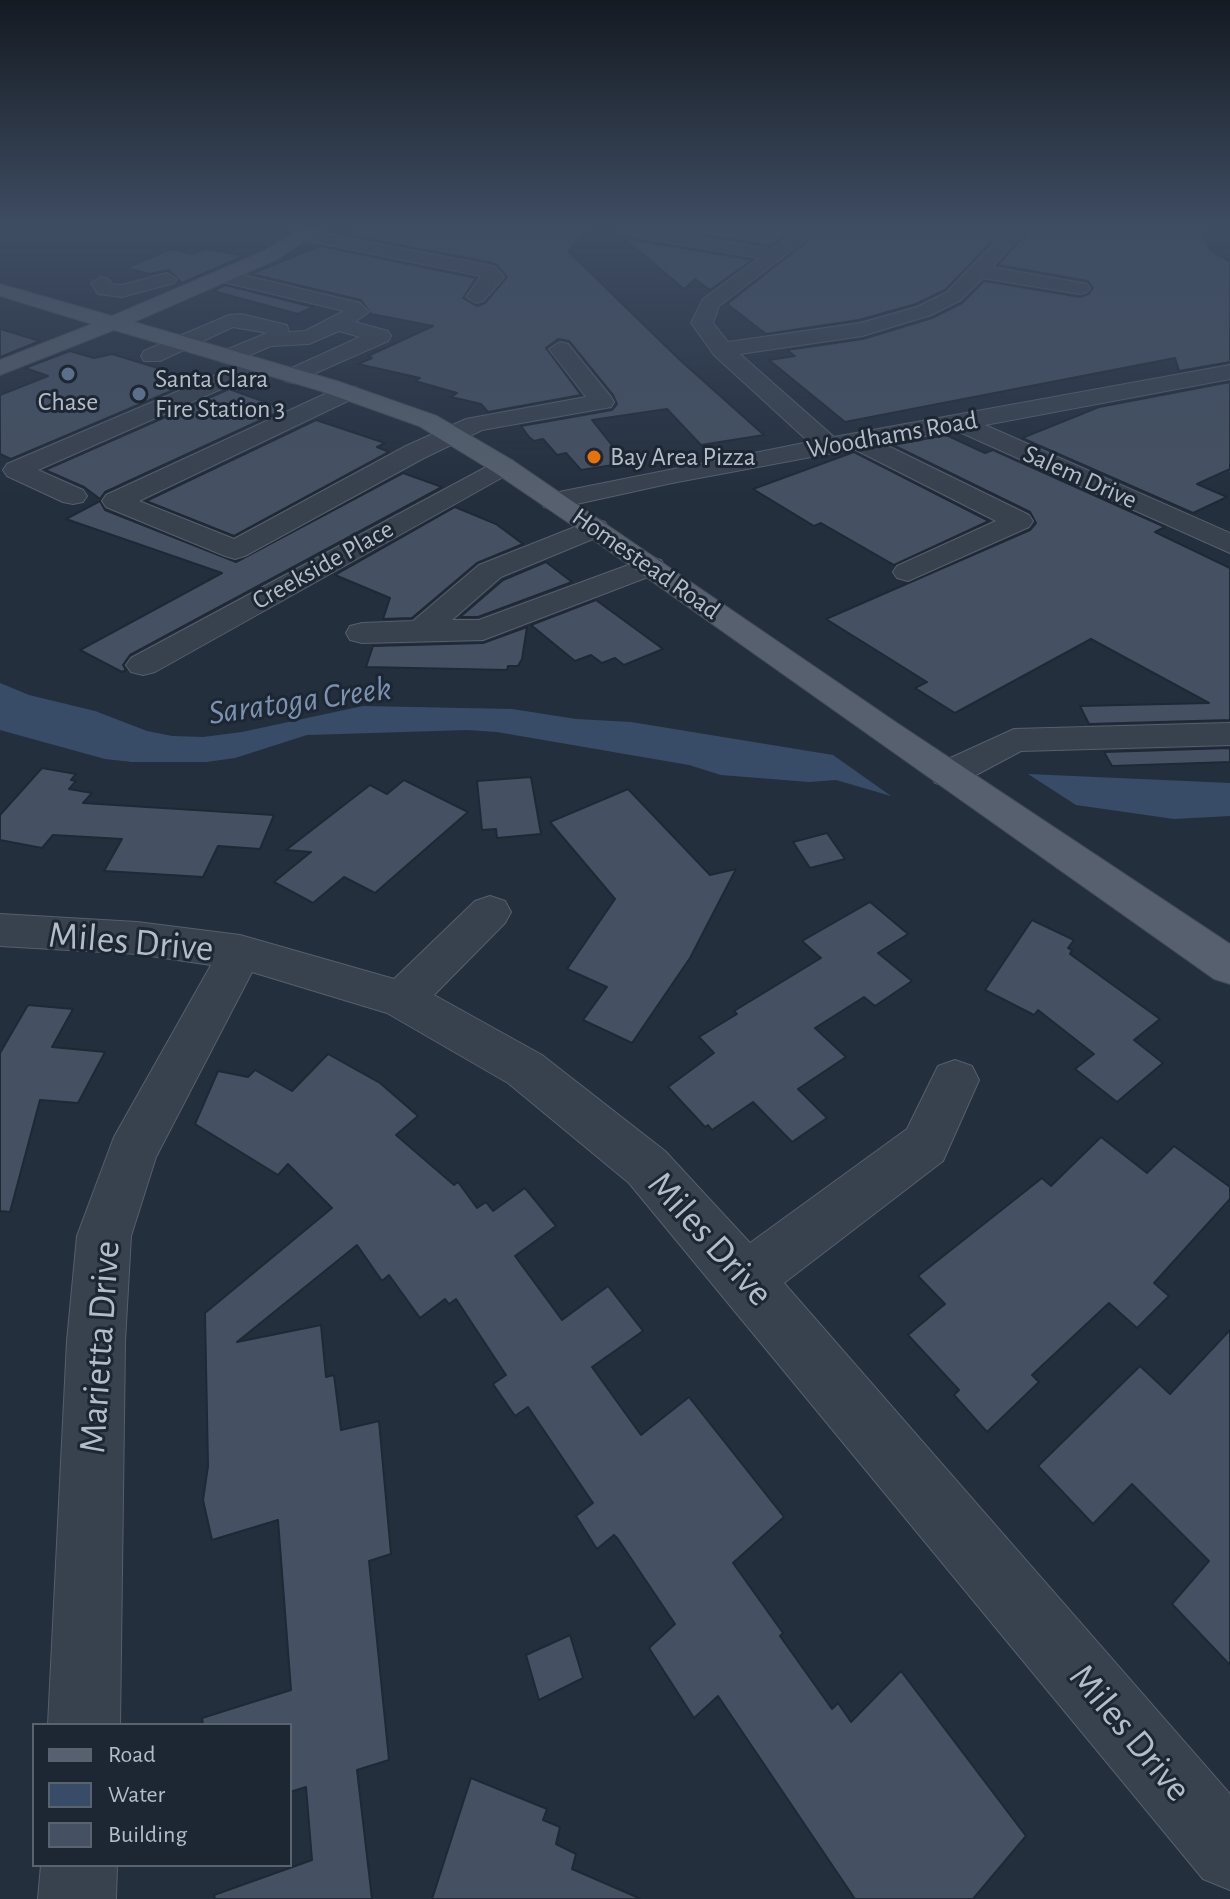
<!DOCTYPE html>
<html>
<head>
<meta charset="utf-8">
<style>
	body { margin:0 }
	#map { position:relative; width:1230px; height:1899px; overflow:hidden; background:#242f3e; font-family:"Alegreya Sans",sans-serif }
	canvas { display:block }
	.legend { position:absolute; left:32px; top:1723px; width:260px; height:144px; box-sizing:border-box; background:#1d2633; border:2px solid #59626f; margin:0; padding:10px 14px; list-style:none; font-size:24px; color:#b4bcc9 }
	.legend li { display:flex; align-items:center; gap:16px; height:40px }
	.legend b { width:40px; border:2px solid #59626f }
</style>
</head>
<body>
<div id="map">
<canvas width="1230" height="1899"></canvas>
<ul class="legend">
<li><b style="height:10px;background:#56606e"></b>Road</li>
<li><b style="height:22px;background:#394c67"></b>Water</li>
<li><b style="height:22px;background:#455162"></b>Building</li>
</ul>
</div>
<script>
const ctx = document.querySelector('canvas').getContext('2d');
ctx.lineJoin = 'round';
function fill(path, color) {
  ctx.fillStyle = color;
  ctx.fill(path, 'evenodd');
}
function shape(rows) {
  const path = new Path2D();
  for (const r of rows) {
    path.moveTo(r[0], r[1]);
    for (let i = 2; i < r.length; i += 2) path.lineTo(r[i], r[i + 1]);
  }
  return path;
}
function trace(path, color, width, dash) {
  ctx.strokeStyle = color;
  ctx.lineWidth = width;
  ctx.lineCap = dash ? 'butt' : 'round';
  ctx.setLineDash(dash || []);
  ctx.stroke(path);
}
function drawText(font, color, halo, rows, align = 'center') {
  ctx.font = font + ' "Alegreya Sans",sans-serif';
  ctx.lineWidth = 6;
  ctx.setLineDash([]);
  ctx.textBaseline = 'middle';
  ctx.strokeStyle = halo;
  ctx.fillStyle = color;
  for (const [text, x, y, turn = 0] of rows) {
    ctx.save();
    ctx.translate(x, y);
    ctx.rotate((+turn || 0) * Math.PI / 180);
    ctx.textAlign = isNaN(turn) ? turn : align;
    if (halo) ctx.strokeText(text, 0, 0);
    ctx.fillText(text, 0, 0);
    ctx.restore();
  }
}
const water = shape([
	[0,683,29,695,95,711,147,731,172,736,203,737,242,732,363,706,512,709,576,719,631,722,833,755,891,796,836,780,809,782,721,775,689,765,497,732,467,730,307,735,235,758,206,762,132,762,105,759,0,730],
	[1028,774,1230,783,1230,816,1174,819,1076,805]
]);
const building = shape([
	[357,230,587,230,568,251,680,360,764,435,701,445,667,409,592,420,626,463,581,470,566,453,557,455,543,439,534,441,529,437,521,426,612,410,617,404,613,395,569,341,558,339,546,348,581,395,488,412,481,404,451,397,457,393,415,381,420,378,358,364,372,358,368,356,433,326,371,314,361,300,251,274,320,246,476,278,463,298,477,306,485,303,507,277,497,265,489,262,346,235,357,230],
	[674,230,793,230,770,246,674,230],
	[821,230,1003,230,945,290,916,304,859,320,766,334,727,304,821,230],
	[1029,230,1201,230,1210,250,1230,262,1230,362,1179,371,1175,358,845,422,769,360,795,356,787,350,863,339,932,318,962,303,984,281,1080,297,1089,294,1093,288,1088,281,998,265,1029,230],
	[624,238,752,260,710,290,695,279,684,289,624,238],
	[171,249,193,254,205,249,244,256,182,283,169,270,150,274,126,268,171,249],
	[225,285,313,307,298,314,213,291,225,285],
	[0,329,40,341,0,357,0,329],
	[70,351,94,358,112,354,197,380,11,459,0,454,0,395,48,376,25,368,70,351],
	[1230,382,1230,469,1197,484,1227,497,1193,513,1022,438,1099,407,1230,382],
	[229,389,285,409,105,492,100,499,84,487,45,470,229,389],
	[316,420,385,443,377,447,389,452,234,536,146,501,316,420],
	[946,435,985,453,993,450,1165,527,1155,532,1230,568,1230,720,1089,724,1080,706,1209,703,1091,639,955,713,915,688,927,682,826,619,1030,530,1036,523,1030,512,893,445,946,435],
	[854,452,989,521,894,565,821,523,814,526,753,489,854,452],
	[403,473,442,487,130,655,123,665,126,670,122,672,80,650,222,573,66,519,100,501,105,510,236,562,403,473],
	[455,507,496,524,523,544,477,563,412,618,383,619,390,598,335,575,455,507],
	[546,562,572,582,478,617,460,617,503,580,546,562],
	[596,600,663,649,624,665,615,658,602,663,591,655,575,661,531,625,596,600],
	[527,627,522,659,518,666,508,666,507,670,366,667,373,646,483,643,527,627],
	[1230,748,1230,762,1112,766,1104,752,1230,748],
	[42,768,76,774,71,780,76,781,69,789,92,793,83,803,274,815,260,849,218,846,203,877,104,871,122,839,53,835,42,848,0,840,0,815,42,768],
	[531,777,541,834,497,838,496,829,482,830,477,781,531,777],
	[404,780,468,812,375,893,344,877,313,903,274,882,311,852,286,850,370,785,387,794,404,780],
	[628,789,710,875,736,869,690,958,632,1043,583,1020,607,987,567,969,615,899,550,822,628,789],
	[827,833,845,859,810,868,793,842,827,833],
	[870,902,908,934,878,953,912,981,875,1006,864,997,815,1028,846,1057,798,1089,827,1118,792,1142,753,1102,712,1130,708,1125,705,1127,668,1087,714,1053,699,1037,737,1014,734,1011,821,958,802,941,870,902],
	[1032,920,1074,940,1068,948,1072,950,1070,954,1160,1019,1134,1040,1163,1063,1117,1102,1075,1069,1094,1054,1038,1010,1034,1015,985,990,1032,920],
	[28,1005,73,1009,52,1047,105,1052,78,1103,40,1100,10,1212,0,1211,0,1053,28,1005],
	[328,1054,380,1083,418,1116,396,1135,454,1185,458,1182,477,1208,486,1202,493,1211,525,1188,556,1226,515,1256,562,1320,608,1286,643,1331,592,1367,641,1435,689,1397,784,1517,733,1563,783,1633,780,1636,832,1709,838,1703,851,1722,901,1671,1026,1836,973,1899,855,1899,718,1696,694,1718,649,1648,675,1624,618,1539,614,1535,597,1549,576,1516,593,1503,528,1407,515,1416,493,1384,506,1375,456,1299,449,1304,445,1299,420,1318,389,1275,382,1281,357,1245,237,1342,321,1325,326,1377,334,1375,341,1430,379,1421,391,1554,369,1561,389,1760,357,1770,372,1899,215,1899,214,1895,312,1860,306,1787,290,1792,290,1725,203,1725,202,1718,291,1690,278,1520,212,1540,203,1500,208,1466,205,1313,332,1208,288,1164,278,1175,195,1124,218,1071,248,1077,255,1070,292,1091,328,1054],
	[1101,1137,1147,1173,1174,1146,1230,1187,1230,1199,1154,1283,1169,1296,1137,1328,1109,1303,1032,1375,1039,1382,987,1432,954,1395,959,1390,908,1335,945,1304,918,1276,1042,1178,1051,1186,1101,1137],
	[1230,1330,1230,1665,1172,1604,1209,1561,1132,1484,1093,1524,1038,1466,1140,1366,1170,1394,1230,1330],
	[570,1635,583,1678,539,1700,526,1655,570,1635],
	[471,1778,547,1809,543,1820,560,1827,556,1844,576,1854,572,1869,641,1899,432,1899,471,1778]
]);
const minor = shape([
	[307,230,488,265,495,267,504,277,483,301,476,303,466,297,481,276,300,239,297,235,300,231,307,230],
	[616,230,657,230,771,249,798,230,818,230,719,306,713,323,728,342,860,323,917,307,947,292,1007,230,1026,230,992,267,1087,284,1090,288,1087,292,1080,294,983,278,961,300,931,315,862,336,740,354,834,437,1230,365,1230,379,985,425,1230,533,1230,553,955,430,884,444,1029,515,1033,521,1029,527,908,581,897,578,893,572,897,566,996,521,854,449,672,483,554,509,544,507,540,501,544,495,809,442,714,355,691,323,703,299,759,258,625,235,616,230],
	[222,270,360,303,369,312,355,322,388,331,391,336,388,341,293,383,285,381,281,376,285,371,360,337,339,331,309,344,271,346,229,364,221,362,218,357,221,352,267,333,233,327,160,361,144,361,141,356,144,351,229,315,241,314,287,325,289,332,305,331,344,311,215,280,212,276,222,270],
	[167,273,177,279,174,283,122,297,98,294,91,283,101,277,108,279,112,284,122,285,167,273],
	[560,342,568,344,611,397,614,402,611,407,482,430,424,458,245,556,235,559,225,556,106,507,102,501,106,495,340,387,356,387,360,392,356,397,139,501,234,539,406,446,466,419,586,397,549,349,560,342],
	[256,358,264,360,268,365,264,370,38,470,83,490,87,496,83,502,73,504,63,502,7,476,3,470,7,464,256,358],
	[503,458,512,460,516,466,512,472,155,672,143,675,131,672,126,665,131,658,503,458],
	[595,519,605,522,609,528,605,534,501,577,452,620,479,620,650,557,661,560,665,566,661,572,483,640,362,643,350,640,346,633,350,626,362,623,413,621,479,565,595,519],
	[1230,723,1230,745,1021,751,961,783,948,786,935,783,929,774,935,765,1014,729,1230,723],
	[490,896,505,901,511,912,505,923,434,995,542,1055,665,1151,750,1243,907,1129,938,1066,955,1060,972,1066,979,1080,943,1161,784,1283,1230,1794,1230,1890,1203,1879,629,1183,508,1083,387,1013,252,972,156,1157,131,1236,125,1341,120,1725,48,1725,67,1341,77,1236,114,1137,211,965,137,954,0,946,0,914,137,922,240,935,394,979,475,901,490,896],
	[41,1865,117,1865,116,1899,38,1899,41,1865]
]);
const major = shape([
	[299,230,320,230,278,259,134,322,337,381,437,416,512,460,897,723,1230,944,1230,984,1214,979,585,534,494,472,419,426,321,391,114,330,0,375,0,360,92,324,0,296,0,284,112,316,264,251,299,230]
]);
const markers = [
	[68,374,8,"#5c6f8a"],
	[139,394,8,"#5c6f8a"],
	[594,457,8,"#e8710a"]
];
const farPoinames = [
	["Santa Clara",155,379],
	["Fire Station 3",155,409],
	["Chase",68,402,"center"],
	["Bay Area Pizza",610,457]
];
const farStreetnames = [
	["Woodhams Road",892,435,-10],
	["Salem Drive",1080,477,24],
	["Homestead Road",646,564,35],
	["Creekside Place",323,565,-29]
];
const waterNames = [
	["Saratoga Creek",300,701,-8]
];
const nearStreetnames = [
	["Miles Drive",131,942,5],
	["Miles Drive",710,1239,48],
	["Marietta Drive",100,1347,-86],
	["Miles Drive",1130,1733,50]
];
fill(water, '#394c67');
fill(building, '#455162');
trace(building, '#1f2835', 2);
trace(minor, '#565f6c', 2);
trace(major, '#414a57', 2);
fill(minor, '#38414e');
fill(major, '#56606e');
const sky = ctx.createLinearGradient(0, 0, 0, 496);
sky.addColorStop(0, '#141a22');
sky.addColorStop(0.46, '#3f4d63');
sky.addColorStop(1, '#3f4d6300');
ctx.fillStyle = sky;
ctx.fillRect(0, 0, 1230, 496);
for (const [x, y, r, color] of markers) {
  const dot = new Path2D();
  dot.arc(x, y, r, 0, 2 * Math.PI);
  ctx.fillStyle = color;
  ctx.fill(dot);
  trace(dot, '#1d2633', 3);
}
drawText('26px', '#b4bcc9', '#1d2633', farPoinames, 'left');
drawText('26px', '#b4bcc9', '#1d2633', farStreetnames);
drawText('italic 34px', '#7c92b1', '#1d2633', waterNames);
drawText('38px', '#b4bcc9', '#1d2633', nearStreetnames);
</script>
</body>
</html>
